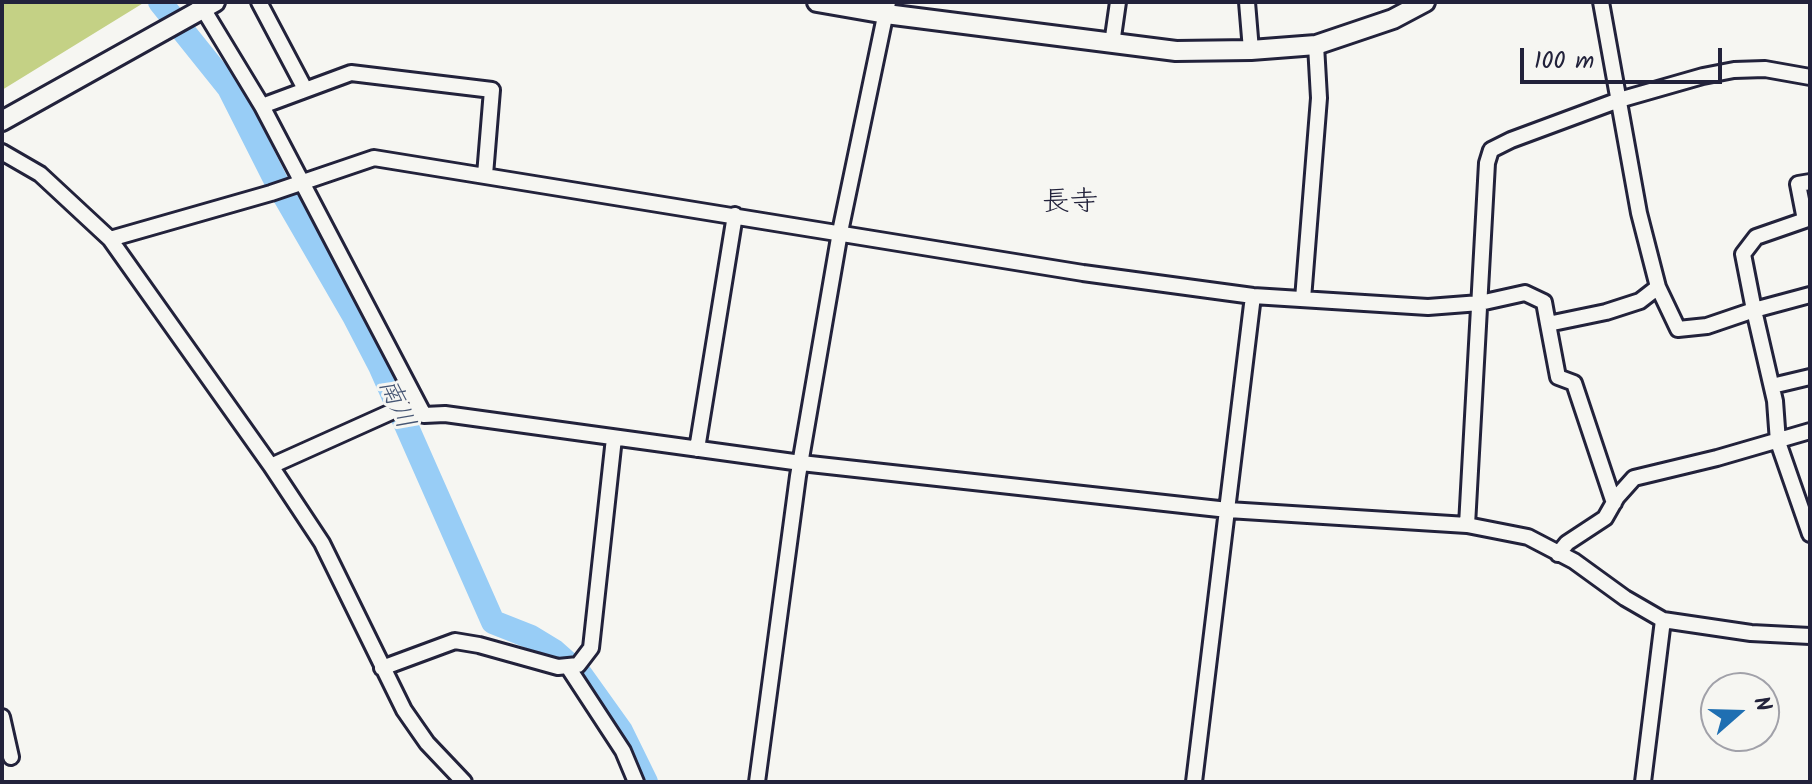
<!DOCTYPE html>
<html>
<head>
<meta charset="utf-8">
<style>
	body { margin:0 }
	#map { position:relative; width:1812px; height:784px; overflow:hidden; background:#f6f6f2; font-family:Kalam,sans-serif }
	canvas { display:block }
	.frame { position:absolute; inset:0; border:4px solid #22223b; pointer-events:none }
	.north { position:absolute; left:1700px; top:672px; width:80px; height:80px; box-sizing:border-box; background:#f6f6f2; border:2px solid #a1a1a9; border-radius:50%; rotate:70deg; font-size:22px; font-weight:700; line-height:32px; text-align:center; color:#22223b }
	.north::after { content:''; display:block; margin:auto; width:28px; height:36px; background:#1f6fb2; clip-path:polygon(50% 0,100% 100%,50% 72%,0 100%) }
	.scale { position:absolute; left:1520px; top:48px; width:202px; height:36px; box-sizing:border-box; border:4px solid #22223b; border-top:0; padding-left:10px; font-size:24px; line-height:28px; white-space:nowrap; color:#22223b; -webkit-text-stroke:6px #f6f6f2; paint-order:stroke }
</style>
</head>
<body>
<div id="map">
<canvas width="1812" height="784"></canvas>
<div class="frame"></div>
<div class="north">N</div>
<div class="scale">100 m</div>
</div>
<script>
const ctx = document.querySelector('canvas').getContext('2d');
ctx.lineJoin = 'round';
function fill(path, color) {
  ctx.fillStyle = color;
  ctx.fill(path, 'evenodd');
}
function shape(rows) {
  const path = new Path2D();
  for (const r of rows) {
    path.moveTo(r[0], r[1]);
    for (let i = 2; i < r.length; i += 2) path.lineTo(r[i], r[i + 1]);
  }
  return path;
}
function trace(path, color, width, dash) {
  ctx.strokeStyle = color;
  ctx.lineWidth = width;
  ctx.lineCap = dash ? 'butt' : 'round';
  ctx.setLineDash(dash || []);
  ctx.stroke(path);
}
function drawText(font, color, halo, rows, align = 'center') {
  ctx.font = font + ' Kalam,"Klee One",sans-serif';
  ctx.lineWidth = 6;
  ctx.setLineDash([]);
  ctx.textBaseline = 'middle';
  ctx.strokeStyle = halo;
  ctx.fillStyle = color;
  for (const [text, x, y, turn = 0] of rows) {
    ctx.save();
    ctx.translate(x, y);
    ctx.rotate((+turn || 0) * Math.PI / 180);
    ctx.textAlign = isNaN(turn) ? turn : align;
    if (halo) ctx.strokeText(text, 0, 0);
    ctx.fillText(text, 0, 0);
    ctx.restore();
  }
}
const green = shape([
	[2,2,145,2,2,90]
]);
const river = shape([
	[160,2,229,88,277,183,354,316,380,366,493,622,531,637,554,651,581,675,621,731,646,782]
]);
const minor = shape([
	[199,2,262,106,424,415],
	[259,2,305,89],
	[1247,2,1251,50],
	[1601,2,1639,213,1658,287,1678,329,1707,326,1754,310,1775,401,1778,442,1810,534],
	[1112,44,1118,2],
	[262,106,351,73,492,90,485,175],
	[2,152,40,174,110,239,271,466,322,543,404,710,427,743,464,782],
	[1810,182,1798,184,1805,220,1756,237,1743,254,1754,310,1810,295],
	[110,239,271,193,374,158,1083,273,1253,296,1428,307,1480,303,1525,293,1544,302,1548,324,1606,312,1640,301,1658,287],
	[1303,299,1319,98,1316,45],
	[1548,324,1558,377,1574,383,1614,503],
	[1772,386,1810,377],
	[697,449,735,215],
	[271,466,400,408,424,415,445,414,801,463,1228,510,1467,525,1528,537,1574,561,1625,598,1663,620,1751,633,1810,636],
	[1467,525,1487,163,1491,150,1511,140,1619,100,1703,76,1734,70,1765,69,1810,77],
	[1558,554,1567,543,1605,518,1617,497,1634,478,1717,458,1810,431],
	[568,667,623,751,636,782],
	[382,668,455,641,479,645,558,667,578,665,591,648,614,438],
	[2,717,11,757],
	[757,782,798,476,840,232,888,2],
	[1194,782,1253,296],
	[1643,782,1663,620]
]);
const major = shape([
	[817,2,886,14,1176,51,1251,50,1316,45,1393,19,1425,2],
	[2,121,215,2]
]);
const waterNames = [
	["南川",394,405,66]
];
const quarterNames = [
	["長寺",1070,205]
];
fill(green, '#c4d185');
trace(river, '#98cdf6', 24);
trace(minor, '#22223b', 20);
trace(major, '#22223b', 24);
trace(minor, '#f6f6f2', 14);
trace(major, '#f6f6f2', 18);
drawText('italic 26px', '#455573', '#f6f6f2', waterNames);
drawText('28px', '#22223b', '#f6f6f2', quarterNames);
</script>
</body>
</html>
